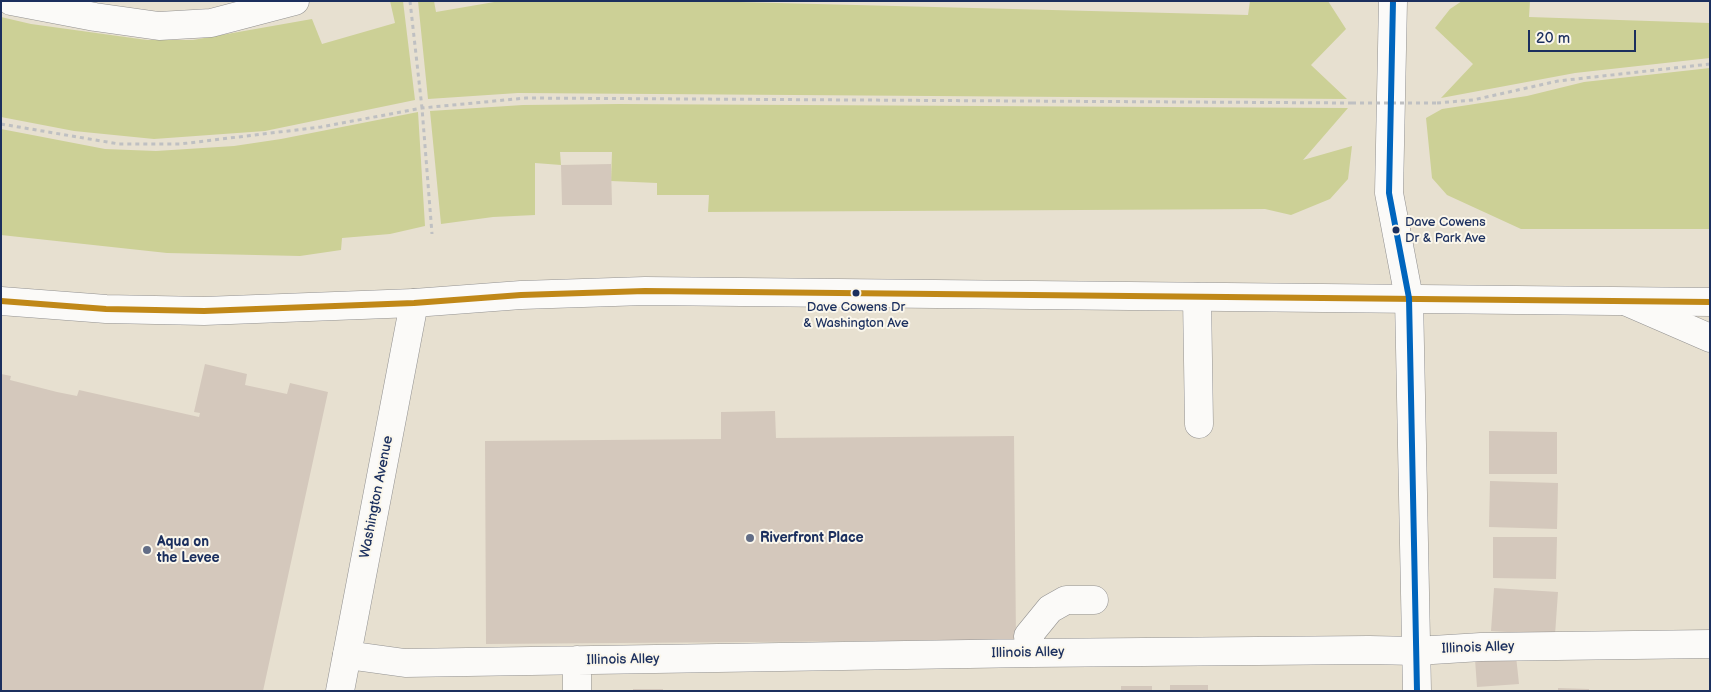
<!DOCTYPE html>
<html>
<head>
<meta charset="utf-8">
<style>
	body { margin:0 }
	#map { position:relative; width:1711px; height:692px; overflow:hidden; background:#e7e0d0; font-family:"Balsamiq Sans",sans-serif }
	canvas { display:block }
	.frame { position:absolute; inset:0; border:2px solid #1b2f5e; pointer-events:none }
	.scale { position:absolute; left:1528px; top:30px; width:108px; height:22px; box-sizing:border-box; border:2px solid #1b2f5e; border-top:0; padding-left:6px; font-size:15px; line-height:18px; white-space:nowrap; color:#1b2f5e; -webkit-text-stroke:4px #fbf7ec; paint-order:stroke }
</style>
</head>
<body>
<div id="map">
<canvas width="1711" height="692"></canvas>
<div class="frame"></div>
<div class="scale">20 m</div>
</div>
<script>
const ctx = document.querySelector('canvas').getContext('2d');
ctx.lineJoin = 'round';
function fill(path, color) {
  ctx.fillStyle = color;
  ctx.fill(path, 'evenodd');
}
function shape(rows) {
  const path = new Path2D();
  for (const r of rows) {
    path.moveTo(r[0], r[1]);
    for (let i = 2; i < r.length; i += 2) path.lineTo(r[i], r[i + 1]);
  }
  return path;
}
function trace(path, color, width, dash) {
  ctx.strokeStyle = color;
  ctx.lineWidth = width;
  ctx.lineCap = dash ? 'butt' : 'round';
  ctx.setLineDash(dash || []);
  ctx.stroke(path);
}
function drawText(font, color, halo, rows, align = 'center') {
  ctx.font = font + ' "Balsamiq Sans",sans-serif';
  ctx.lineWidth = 4;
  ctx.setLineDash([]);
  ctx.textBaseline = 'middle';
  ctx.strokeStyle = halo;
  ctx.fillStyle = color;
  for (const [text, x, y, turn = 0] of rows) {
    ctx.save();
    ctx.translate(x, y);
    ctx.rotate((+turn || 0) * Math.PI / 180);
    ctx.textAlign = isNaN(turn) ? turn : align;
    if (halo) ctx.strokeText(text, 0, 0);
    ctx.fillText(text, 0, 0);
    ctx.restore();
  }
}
const green = shape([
	[390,1,403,1,415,100,265,131,154,139,74,131,1,117,1,17,31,24,147,40,193,40,312,19,322,44,395,23],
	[418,1,434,1,436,12,500,1,699,1,1248,15,1250,1,1328,1,1346,29,1311,65,1347,99,518,93,428,99],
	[1462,1,1530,1,1529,17,1710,23,1710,58,1575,73,1441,98,1473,64,1435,28,1450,9],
	[1710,68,1710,229,1521,229,1447,195,1432,178,1426,118,1442,109,1527,96,1584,82],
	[619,104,1348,108,1303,160,1352,146,1348,179,1330,199,1291,215,1265,209,708,212,709,195,657,195,657,183,611,181,612,152,560,152,561,165,535,163,535,215,493,217,441,224,430,111,523,105],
	[418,112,425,226,390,234,342,238,341,250,300,256,167,253,1,235,1,129,105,149,156,151,234,146,281,139]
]);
const building = shape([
	[611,164,612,205,562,205,561,165],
	[205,364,247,374,245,385,287,394,290,383,328,392,263,691,1,691,1,374,11,376,10,380,57,392,77,396,79,390,199,417,200,413,194,412],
	[775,411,776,438,1014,436,1016,640,486,644,485,441,721,439,721,412],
	[1489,431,1557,432,1557,474,1489,474],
	[1490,481,1558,483,1557,529,1489,527],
	[1493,537,1557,537,1556,579,1493,578],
	[1494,588,1558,592,1555,635,1491,631],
	[1516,656,1519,684,1477,687,1475,659],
	[1170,685,1208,685,1208,691,1170,691],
	[1121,686,1152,686,1152,691,1121,691],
	[1558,688,1589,689,1589,691,1558,691],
	[633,689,663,689,663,691,633,691]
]);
const path = shape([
	[410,1,422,108,432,234],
	[1437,103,1473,100,1558,81,1710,64],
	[1,124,119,144,180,144,321,127,422,108,526,98,1352,103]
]);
const minor = shape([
	[11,1,95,17,159,26,211,23,295,1],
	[1393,1,1389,193,1409,298,1417,691],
	[1197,297,1199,424],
	[1,301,106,309,204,311,414,303],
	[1031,653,1028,636,1050,609,1066,600,1094,600],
	[347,655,405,663,1031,653,1369,650,1416,651,1481,647,1710,644],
	[577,691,577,660]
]);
const major = shape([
	[340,691,414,303,521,295,645,291,1710,302]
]);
const highway = shape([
	[1627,302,1710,338]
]);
const pathBridge = shape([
	[1352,103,1437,103]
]);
const bus1 = shape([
	[1,301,106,309,204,311,414,303,521,295,645,291,1710,302]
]);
const bus2 = shape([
	[1393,1,1389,193,1409,298,1417,691]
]);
const markers = [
	[1396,230,4.5,"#1b2f5e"],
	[856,293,4.5,"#1b2f5e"],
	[750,538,5,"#626d86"],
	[147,550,5,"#626d86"]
];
const busNames = [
	["Dave Cowens",1405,223],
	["Dr & Park Ave",1405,239],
	["Dave Cowens Dr",856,308,"center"],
	["& Washington Ave",856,324,"center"]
];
const streetNames = [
	["Washington Avenue",377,497,-79],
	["Illinois Alley",1478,648,-2],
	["Illinois Alley",1028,653,-1],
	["Illinois Alley",623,660,-1]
];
const poiNames = [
	["Riverfront Place",760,538],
	["Aqua on",157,542],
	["the Levee",157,558]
];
fill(green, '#ccd096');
fill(building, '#d4c8bc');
trace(minor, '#929191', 29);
trace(major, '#929191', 29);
trace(highway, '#929191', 29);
trace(path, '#bfc0c2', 3, [4, 4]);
trace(minor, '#fbfaf8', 28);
trace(major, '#fbfaf8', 28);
trace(highway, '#fbfaf8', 28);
trace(pathBridge, '#bfc0c2', 3, [4, 4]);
trace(bus1, '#c08818', 6);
trace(bus2, '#0065bd', 6);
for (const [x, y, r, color] of markers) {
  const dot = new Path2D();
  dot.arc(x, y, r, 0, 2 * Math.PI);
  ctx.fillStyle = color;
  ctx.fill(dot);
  trace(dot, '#fbf7ec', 2);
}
drawText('13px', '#1b2f5e', '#fbf7ec', busNames, 'left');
drawText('14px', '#1b2f5e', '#fbf7ec', streetNames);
drawText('bold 14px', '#1b2f5e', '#fbf7ec', poiNames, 'left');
</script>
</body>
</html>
